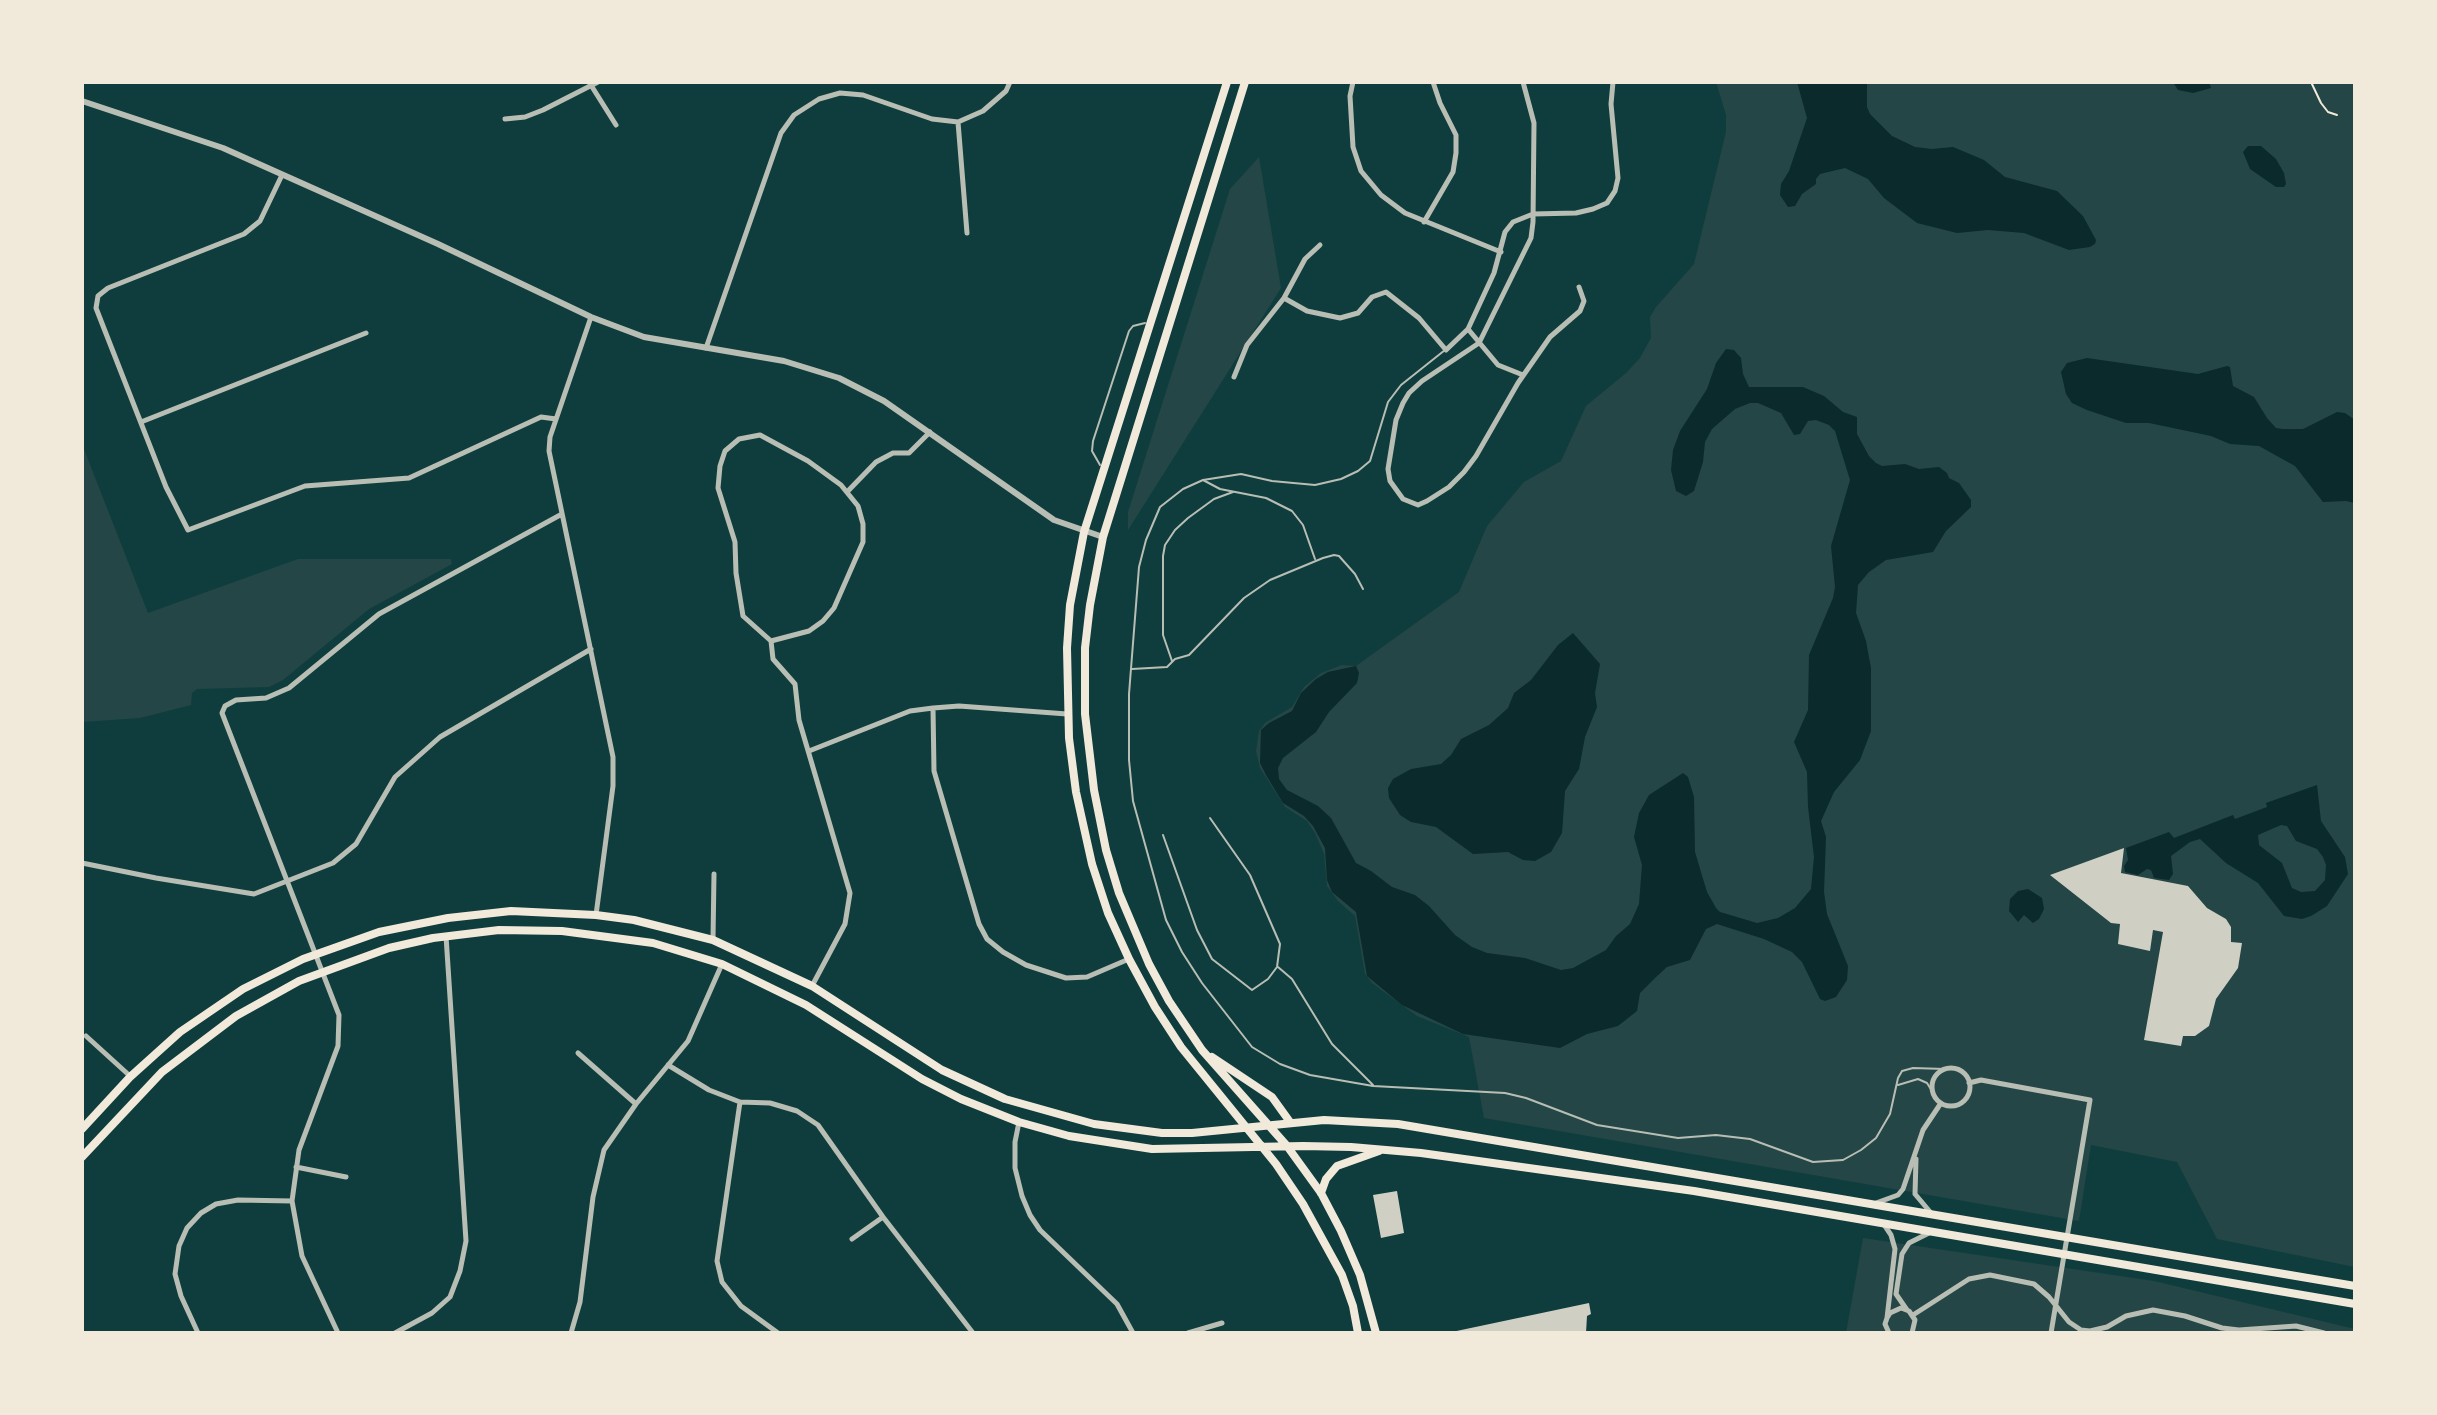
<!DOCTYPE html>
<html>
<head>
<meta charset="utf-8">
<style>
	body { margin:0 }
	#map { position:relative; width:2437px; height:1415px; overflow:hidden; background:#0f3d3e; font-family:Roboto,sans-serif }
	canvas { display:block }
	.frame { position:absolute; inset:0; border:84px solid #f1e9da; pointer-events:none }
</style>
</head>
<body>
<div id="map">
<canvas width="2437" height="1415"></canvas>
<div class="frame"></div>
</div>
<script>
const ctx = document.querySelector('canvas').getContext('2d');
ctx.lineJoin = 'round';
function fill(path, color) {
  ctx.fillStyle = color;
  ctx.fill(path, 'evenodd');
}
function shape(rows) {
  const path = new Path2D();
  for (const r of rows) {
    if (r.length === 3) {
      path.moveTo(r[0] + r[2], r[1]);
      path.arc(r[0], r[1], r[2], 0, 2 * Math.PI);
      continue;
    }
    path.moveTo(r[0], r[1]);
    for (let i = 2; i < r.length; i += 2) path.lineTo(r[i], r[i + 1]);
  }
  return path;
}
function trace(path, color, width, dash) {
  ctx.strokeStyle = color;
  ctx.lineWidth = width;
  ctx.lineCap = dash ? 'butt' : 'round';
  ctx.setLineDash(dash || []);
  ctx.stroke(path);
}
const green = shape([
	[1716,82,2355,82,2355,1267,2217,1239,2177,1162,2091,1145,2079,1221,1484,1118,1469,1037,1417,1016,1372,983,1365,974,1355,916,1338,901,1327,886,1324,854,1315,833,1307,821,1285,807,1260,768,1256,751,1259,731,1265,723,1292,707,1304,687,1321,673,1342,665,1356,666,1459,592,1487,526,1524,482,1561,461,1586,406,1626,373,1640,358,1651,338,1650,317,1656,307,1694,264,1726,132,1726,115],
	[1259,157,1281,288,1128,530,1128,512,1230,189],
	[82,444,148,613,298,559,451,559,452,564,369,609,283,680,269,687,197,689,192,693,191,705,140,718,82,722],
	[1863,1238,2154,1281,2355,1329,2355,1333,1846,1333]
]);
const water = shape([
	[1797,82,1867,82,1867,107,1870,114,1892,136,1915,147,1932,149,1953,147,1984,160,2005,177,2057,191,2083,216,2096,240,2095,244,2090,247,2069,250,2024,233,1988,230,1957,233,1917,223,1884,198,1868,179,1845,168,1820,174,1816,179,1816,184,1802,194,1795,206,1788,207,1780,195,1781,184,1789,171,1807,118],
	[2173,82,2209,82,2211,88,2193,93,2178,90],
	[2248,146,2261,146,2276,159,2284,173,2286,184,2284,187,2276,187,2250,169,2243,152],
	[1726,349,1734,350,1741,358,1743,374,1749,387,1803,387,1824,396,1843,412,1857,417,1857,434,1869,456,1876,463,1882,466,1905,464,1919,469,1939,467,1947,473,1949,478,1959,483,1971,500,1971,507,1946,531,1933,552,1886,560,1869,572,1858,585,1856,613,1866,641,1871,668,1871,731,1860,760,1834,792,1821,821,1826,837,1824,892,1827,914,1848,966,1847,980,1836,997,1825,1001,1820,999,1802,962,1792,952,1764,939,1717,924,1706,929,1690,960,1667,967,1655,978,1640,993,1637,1011,1618,1026,1587,1034,1560,1048,1463,1034,1402,1005,1367,976,1356,912,1332,892,1327,880,1325,848,1313,826,1304,816,1283,803,1266,775,1260,763,1261,730,1269,723,1292,711,1301,693,1316,679,1328,672,1356,666,1359,673,1357,683,1329,712,1316,732,1283,758,1278,768,1279,779,1287,790,1318,806,1331,818,1356,863,1371,871,1392,887,1415,895,1429,906,1455,935,1472,947,1487,953,1525,958,1561,970,1573,968,1606,950,1616,936,1630,924,1639,904,1642,865,1634,837,1639,813,1649,795,1683,773,1688,777,1694,797,1695,852,1707,892,1716,908,1720,912,1757,923,1778,918,1795,908,1811,889,1814,857,1808,807,1807,772,1794,742,1808,710,1809,655,1833,598,1835,587,1831,546,1850,480,1835,431,1829,425,1816,420,1808,421,1800,434,1794,435,1781,413,1758,403,1750,403,1735,409,1712,429,1705,442,1703,462,1694,491,1686,496,1676,491,1671,470,1673,450,1680,431,1707,389,1716,363],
	[2087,358,2198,374,2227,366,2230,367,2233,386,2254,397,2267,418,2276,428,2283,429,2303,429,2337,412,2345,413,2355,420,2355,503,2346,501,2323,502,2295,466,2259,446,2230,444,2211,436,2149,423,2126,423,2087,410,2072,403,2066,394,2061,372,2067,363],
	[1573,633,1600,664,1595,693,1597,707,1585,737,1579,769,1565,791,1562,833,1551,852,1535,861,1523,860,1508,852,1473,854,1436,827,1411,822,1400,815,1389,798,1388,788,1393,779,1411,769,1441,764,1451,755,1461,739,1489,725,1508,708,1514,693,1531,680,1558,645],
	[2317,785,2321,821,2345,857,2348,874,2327,906,2311,916,2302,919,2284,916,2258,883,2226,863,2200,839,2190,842,2171,856,2173,874,2169,880,2154,878,2151,870,2147,869,2138,875,2125,872,2124,866,2128,860,2126,848,2169,832,2174,838,2233,815,2235,819,2267,807,2266,803],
	[2281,825,2287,826,2296,841,2317,849,2323,857,2326,865,2325,880,2315,891,2301,892,2292,888,2282,863,2259,845,2258,835],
	[2028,889,2042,898,2044,909,2039,919,2033,923,2024,915,2018,922,2009,911,2010,899,2018,891]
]);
const building = shape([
	[2124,848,2121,873,2188,886,2207,908,2226,919,2231,927,2231,942,2242,943,2238,968,2216,999,2209,1026,2195,1036,2183,1036,2181,1046,2144,1040,2163,932,2153,930,2150,951,2118,944,2120,924,2111,923,2050,875],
	[1397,1191,1404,1233,1381,1238,1373,1195],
	[1589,1303,1591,1314,1587,1316,1586,1333,1447,1333]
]);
const path = shape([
	[2311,82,2321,103,2328,112,2337,115]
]);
const service = shape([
	[1445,350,1401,385,1388,402,1370,461,1358,471,1341,479,1315,485,1272,481,1241,474,1203,480,1183,489,1160,507,1146,540,1139,567,1129,694,1129,760,1133,801,1166,920,1182,952,1202,983,1252,1047,1280,1064,1310,1075,1373,1086,1505,1093,1526,1098,1597,1125,1678,1138,1716,1135,1750,1139,1813,1162,1843,1160,1861,1150,1876,1138,1890,1114,1898,1078,1902,1071,1913,1068,1945,1069],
	[1100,465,1092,451,1093,441,1129,331,1133,326,1145,323],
	[1203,480,1220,489,1266,498,1292,511,1303,525,1315,559],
	[1172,661,1163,635,1163,556,1165,545,1175,530,1188,518,1214,499,1233,492],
	[1132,669,1167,667,1175,659,1189,655,1244,598,1270,580,1323,558,1334,555,1339,556,1355,574,1363,589],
	[1163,835,1197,930,1212,959,1252,990,1268,979,1277,967,1280,944,1250,875,1210,818],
	[1278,967,1292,979,1332,1044,1373,1085],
	[1898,1085,1918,1079,1927,1083,1932,1091]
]);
const minor = shape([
	[589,82,616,125],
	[1353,82,1350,96,1353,147,1361,171,1381,195,1405,213,1501,252],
	[1523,82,1534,123,1533,222,1531,238,1479,343,1422,381,1409,393,1403,403,1396,420,1388,469,1390,481,1403,499,1418,505,1427,501,1449,487,1464,472,1476,456,1518,383,1550,337,1580,311,1584,301,1579,287],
	[505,119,525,117,543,110,598,82],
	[958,122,967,233],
	[282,175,260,221,244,234,108,288,98,296,96,308,166,487,188,530,305,486,409,478,541,417,556,419],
	[1424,222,1453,172,1456,153,1456,135,1440,103,1433,82],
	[1284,298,1307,311,1340,318,1358,313,1372,297,1386,292,1419,318,1446,350,1468,329,1494,273,1505,232,1513,222,1533,214,1576,213,1593,209,1607,203,1615,191,1618,178,1611,104,1613,82],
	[591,317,550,437,549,451,613,757,613,786,596,915],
	[1468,329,1498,365,1523,375],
	[706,348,781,133,794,115,819,99,840,93,863,95,932,119,958,122,983,111,1006,91,1010,82],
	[1234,377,1247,345,1284,298,1305,259,1320,245],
	[141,422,366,333],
	[847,492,876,462,893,453,909,453,930,432],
	[771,641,809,631,823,621,834,608,863,542,863,524,858,506,841,485,808,461,760,435,739,439,725,451,720,466,718,488,735,542,736,573,743,616,771,641,773,659,795,684,799,720,850,893,845,924,812,986],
	[933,708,934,771,979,924,987,939,1003,952,1026,965,1066,978,1087,977,1129,959],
	[809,751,910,711,933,708,959,706,1067,714],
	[82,863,156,878,254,894,333,863,356,844,395,777,440,737,591,649],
	[713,939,714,874],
	[86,1036,130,1076],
	[578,1053,636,1104],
	[668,1065,709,1090,740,1102,770,1103,797,1111,818,1125,883,1217,973,1333],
	[1951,1087,19],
	[1969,1083,1981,1080,2090,1100,2051,1333],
	[740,1102,717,1261,722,1282,741,1306,778,1333],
	[1019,1122,1015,1142,1015,1168,1022,1196,1030,1215,1040,1230,1117,1304,1133,1333],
	[1916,1159,1915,1194,1931,1213],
	[296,1167,346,1177],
	[1876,1203,1898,1195,1903,1189,1923,1130,1941,1103],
	[1883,1223,1891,1235,1895,1249,1887,1318],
	[852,1239,883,1217],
	[1907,1310,1896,1294,1902,1254,1909,1243,1929,1233],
	[1913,1315,1969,1279,1990,1275,2034,1284,2049,1297,2069,1322,2081,1330,2090,1331,2107,1327,2126,1316,2153,1310,2185,1316,2222,1328,2239,1330,2296,1326,2324,1333],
	[198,1333,181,1296,175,1274,179,1246,187,1228,201,1213,216,1204,238,1200,292,1201],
	[338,1333,302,1256,292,1201,299,1150,338,1046,339,1015,222,713,225,706,236,700,266,698,289,688,379,614,562,514],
	[395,1333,432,1313,450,1297,460,1271,466,1241,446,936],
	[571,1333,580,1302,593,1197,604,1150,636,1104,688,1041,722,964],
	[1188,1333,1222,1323],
	[1889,1333,1885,1324,1887,1318,1890,1313,1901,1308,1909,1311,1915,1320,1912,1333]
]);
const tertiary = shape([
	[82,101,223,148,438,244,591,317,644,337,784,361,839,378,884,401,1054,520,1103,537]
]);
const primary = shape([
	[1227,82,1084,532,1070,605,1067,648,1069,738,1076,792,1092,864,1108,913,1129,959,1155,1007,1181,1047,1276,1164,1303,1204,1342,1275,1353,1306,1358,1333],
	[1245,82,1103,537,1090,605,1085,648,1085,714,1094,790,1106,850,1119,893,1149,964,1169,1001,1202,1050,1287,1146,1321,1193,1341,1231,1360,1275,1376,1333],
	[1212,1057,1272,1097,1290,1122],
	[82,1129,130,1077,180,1032,243,989,303,959,379,932,448,918,511,911,596,915,634,920,713,940,812,986,942,1070,1005,1099,1094,1124,1162,1133,1192,1133,1324,1120,1398,1124,2355,1286],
	[82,1157,162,1072,236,1016,299,981,389,948,433,938,499,930,562,931,653,943,722,964,806,1005,922,1079,961,1099,1019,1122,1069,1136,1152,1149,1303,1146,1351,1147,1421,1153,1694,1191,2355,1304],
	[1321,1193,1326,1179,1337,1166,1379,1151]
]);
fill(green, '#244646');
fill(water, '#0a2a2b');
fill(building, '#cfcfc3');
trace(path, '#f1e9da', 2);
trace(service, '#b8beb3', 2);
trace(minor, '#b8beb3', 5);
trace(tertiary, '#b8beb3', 6);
trace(primary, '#f1e9da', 8);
</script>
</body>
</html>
